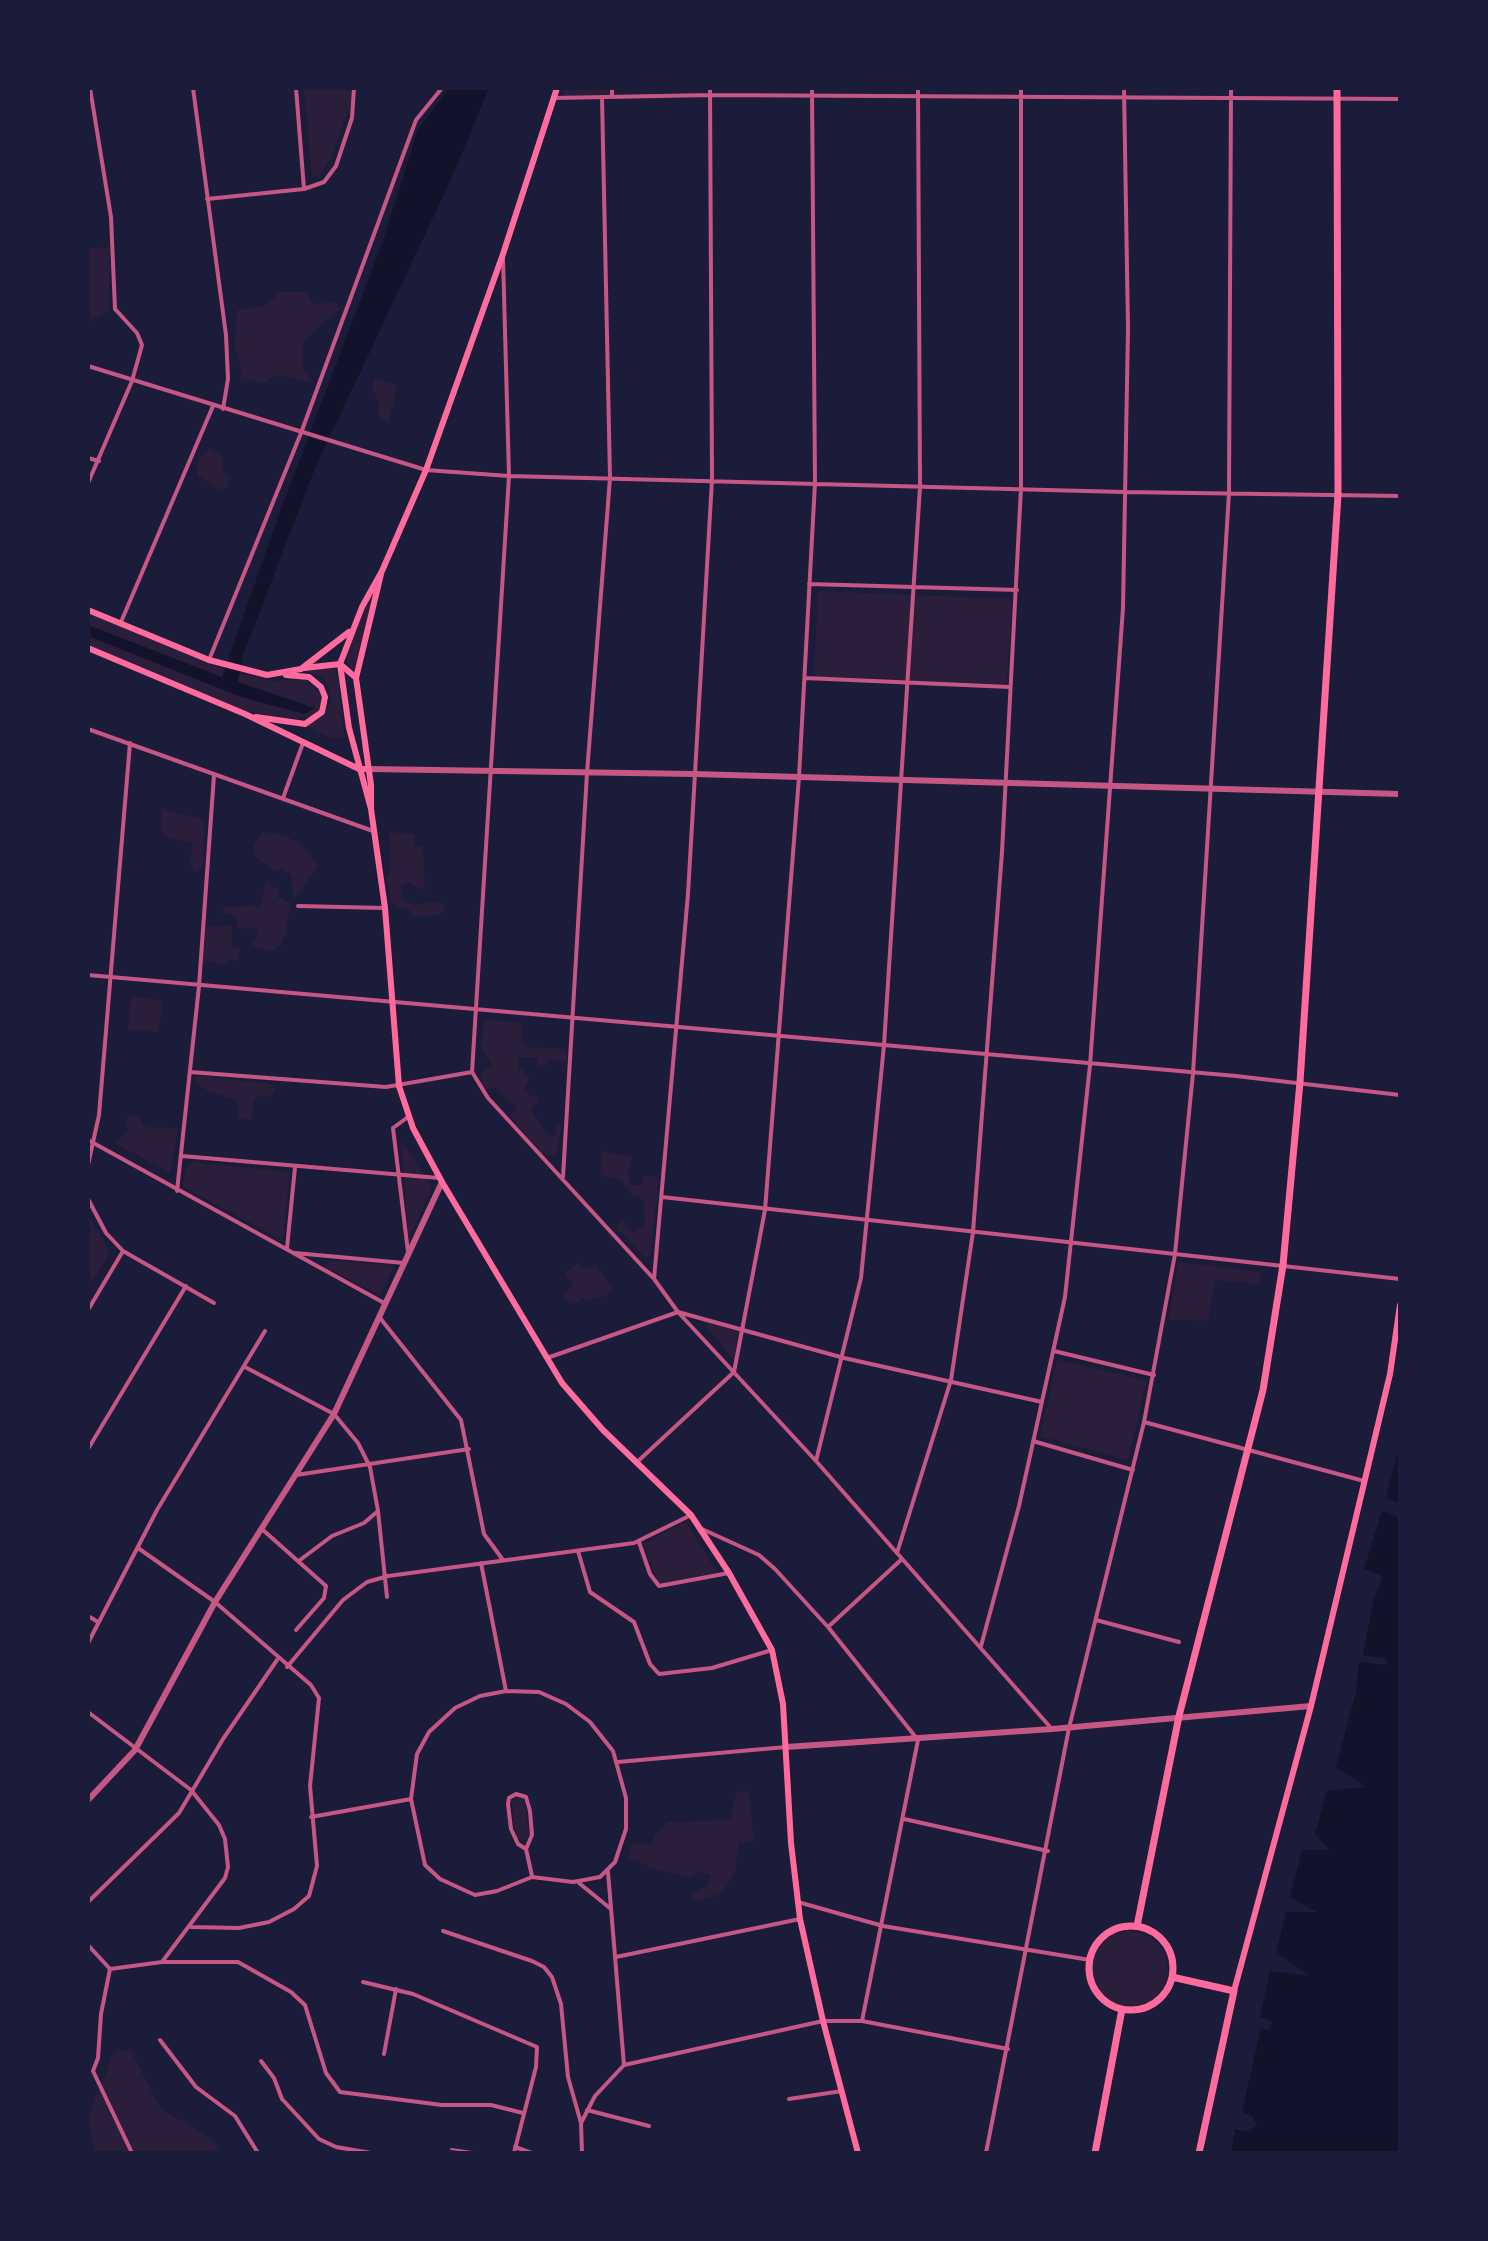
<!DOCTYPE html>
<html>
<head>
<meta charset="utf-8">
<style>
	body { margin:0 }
	#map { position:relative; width:1488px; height:2241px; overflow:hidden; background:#1b1b3a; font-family:Lato,sans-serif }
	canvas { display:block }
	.frame { position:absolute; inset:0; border:90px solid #1b1b3a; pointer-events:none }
</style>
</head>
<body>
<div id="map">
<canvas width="1488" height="2241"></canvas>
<div class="frame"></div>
</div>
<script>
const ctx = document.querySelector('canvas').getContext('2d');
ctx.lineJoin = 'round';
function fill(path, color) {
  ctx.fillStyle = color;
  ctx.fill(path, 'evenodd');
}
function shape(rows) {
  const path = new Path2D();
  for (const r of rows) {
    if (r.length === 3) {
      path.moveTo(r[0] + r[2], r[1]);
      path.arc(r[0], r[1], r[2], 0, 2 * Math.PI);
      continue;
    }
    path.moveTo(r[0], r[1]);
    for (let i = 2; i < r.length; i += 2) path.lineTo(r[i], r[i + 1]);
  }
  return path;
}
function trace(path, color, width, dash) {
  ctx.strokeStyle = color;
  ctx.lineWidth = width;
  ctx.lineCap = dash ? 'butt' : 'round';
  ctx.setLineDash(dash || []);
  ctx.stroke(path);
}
const green = shape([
	[304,88,350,88,353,98,331,158,321,175,312,177],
	[566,88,609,88,609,94,563,96],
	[110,247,109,311,94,318,88,326,88,249],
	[280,292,305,292,313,304,335,302,340,308,302,343,303,369,313,382,276,375,266,383,241,379,240,362,234,348,237,310,265,306],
	[374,379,397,385,389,422,378,418,379,403,372,389],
	[208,448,224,456,222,471,230,477,227,487,219,490,197,475,198,462],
	[376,587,361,643,354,671,345,661,351,639],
	[818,591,1012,599,1007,684,814,679],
	[88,613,228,671,275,681,305,679,322,695,319,711,311,718,285,719,243,710,88,645],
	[336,666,345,737,332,738,302,725,319,716,331,702,329,689,322,676,304,672],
	[161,808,205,820,203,866,196,872,189,864,193,844,162,835],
	[263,832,285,835,303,847,319,866,294,899,291,875,281,868,273,871,253,854,254,845],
	[389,832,415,834,414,845,423,846,425,891,409,883,401,885,401,899,414,905,440,901,446,909,438,915,412,917,409,909,396,907,391,900,386,879,391,869],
	[266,883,280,889,277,897,290,903,286,933,281,944,272,951,250,945,258,934,256,929,238,928,236,917,223,913,223,907,260,906],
	[232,925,232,948,240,949,239,961,229,960,228,965,203,961,206,926],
	[131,996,162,1000,159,1032,128,1030],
	[484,1020,522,1022,521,1043,528,1047,566,1049,567,1062,549,1058,548,1064,538,1066,537,1057,518,1057,519,1070,524,1070,525,1077,530,1077,524,1089,529,1095,538,1096,538,1103,531,1109,547,1135,555,1135,556,1125,562,1126,556,1157,540,1153,510,1116,517,1109,496,1088,482,1090,482,1072,492,1065,481,1048],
	[195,1076,273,1084,275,1090,268,1097,260,1095,254,1101,252,1120,238,1118,238,1101,208,1091,195,1083],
	[128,1116,140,1118,145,1127,178,1128,170,1173,115,1143,130,1129,125,1125],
	[401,1141,432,1187,410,1237,408,1233],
	[602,1151,632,1157,628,1173,631,1185,642,1185,644,1176,659,1177,651,1251,646,1259,616,1227,624,1220,632,1232,645,1224,643,1199,632,1196,622,1181,600,1175],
	[193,1162,290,1172,283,1240,183,1187,185,1170],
	[88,1214,110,1253,88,1288],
	[328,1261,395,1265,380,1295,325,1267],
	[579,1262,586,1270,596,1265,614,1288,607,1296,589,1300,583,1297,578,1303,570,1304,563,1294,573,1285,564,1274],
	[1178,1262,1262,1272,1258,1284,1215,1280,1208,1321,1169,1319],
	[699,1317,741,1333,735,1362],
	[1057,1360,1147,1381,1128,1460,1040,1436],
	[686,1522,718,1574,671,1584,658,1583,643,1544],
	[749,1791,754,1841,739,1843,735,1873,721,1894,693,1902,692,1895,707,1886,710,1875,701,1872,689,1877,659,1870,628,1858,633,1843,652,1846,654,1835,668,1822,730,1820,736,1792],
	[517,1796,524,1799,530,1836,523,1841,516,1838,511,1801],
	[1130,1969,38],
	[130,2049,160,2108,212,2139,220,2153,95,2153,88,2118,114,2053]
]);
const water = shape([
	[450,88,489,88,452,177,315,468,242,658,238,682,315,708,304,714,241,697,88,636,88,625,222,677,281,509,383,241,418,129],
	[1399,1447,1400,1447,1400,1504,1386,1498],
	[1382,1511,1400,1518,1400,2153,1231,2153,1235,2129,1249,2132,1257,2125,1253,2117,1242,2112,1261,2028,1269,2030,1272,2022,1260,2017,1270,1971,1311,1976,1276,1953,1286,1912,1317,1912,1290,1897,1302,1850,1329,1850,1315,1834,1327,1791,1366,1787,1336,1767,1356,1692,1359,1662,1388,1665,1385,1658,1363,1655,1374,1598,1383,1576,1364,1569]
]);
const service = shape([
	[451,2149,480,2153]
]);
const minor = shape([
	[193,88,226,335,228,379,223,409],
	[296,88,304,189],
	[612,97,612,88],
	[554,98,710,95,1400,99],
	[207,199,304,189,324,182,336,166,352,118,354,88],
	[503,258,509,476,472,1072,488,1098,654,1279,678,1312,816,1461,1051,1728],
	[88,366,426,470,509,476,1124,492,1400,496],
	[88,458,99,461],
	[88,483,132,381,142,345,137,333,115,309,111,217,90,88],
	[809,584,1017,590],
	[121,622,213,406],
	[209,660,301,433,416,120,442,88],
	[805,678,1010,687],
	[88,729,373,831],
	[283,798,303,743],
	[298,906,385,908],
	[88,975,1236,1076,1400,1095],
	[190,1072,386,1087,472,1072],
	[88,1140,386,1304],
	[182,1156,439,1178],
	[88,1165,99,1115,130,743],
	[563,1177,587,773,610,478,602,97],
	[177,1191,199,986,214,775],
	[662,1197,1400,1279],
	[88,1199,106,1233,123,1251,214,1303],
	[287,1248,295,1167],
	[408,1252,393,1128,408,1117],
	[295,1253,404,1263],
	[654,1279,688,894,712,480,710,88],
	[88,1310,123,1251],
	[380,1318,461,1420,484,1534,503,1560],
	[1054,1351,1154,1375],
	[547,1358,678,1312,844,1358,1042,1402],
	[245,1367,334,1414,358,1443,370,1467,378,1511,387,1597],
	[1144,1422,1364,1481],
	[1033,1441,1133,1470],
	[88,1449,186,1286],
	[816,1461,861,1278,884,1045,920,487,918,88],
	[636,1463,734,1372,765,1210,799,777,815,483,812,88],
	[296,1475,469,1449],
	[702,1529,759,1555,775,1569,828,1627,918,1740,862,2021],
	[263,1530,326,1586,324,1598,296,1630],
	[639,1542,650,1574,659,1586,729,1573],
	[138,1548,215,1602,311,1685,319,1698,310,1786,317,1866,309,1896,294,1909,269,1922,239,1928,191,1927],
	[578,1551,590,1592,634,1622,650,1664,659,1674,712,1668,772,1650],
	[897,1553,951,1380,973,1232,1002,852,1021,488,1021,88],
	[300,1560,332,1536,364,1523,378,1511],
	[481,1563,506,1691],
	[88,1616,98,1622],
	[1096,1620,1179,1642],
	[828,1627,902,1559],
	[88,1643,157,1510,265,1331],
	[981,1646,1019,1506,1065,1297,1090,1065,1123,608,1128,328,1124,88],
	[287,1667,343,1600,367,1582,388,1576,634,1543,691,1515],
	[506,1691,539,1692,566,1704,590,1722,613,1751,626,1798,626,1829,615,1862,600,1877,573,1882,532,1877,497,1891,475,1895,440,1879,425,1865,411,1799,417,1754,429,1732,455,1708,480,1696,506,1691],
	[88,1712,191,1790,219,1825,225,1839,228,1867,225,1878,162,1962],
	[618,1762,786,1747],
	[311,1817,411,1799],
	[904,1819,1048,1851],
	[526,1849,518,1844,511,1829,508,1804,509,1798,516,1794,526,1797,530,1811,532,1835,526,1849,532,1876],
	[608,1872,624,2065],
	[579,1883,611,1909],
	[88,1902,179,1813,223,1739,277,1660],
	[798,1902,883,1926,1090,1960],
	[443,1931,532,1961,544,1967,552,1977,561,2004,568,2077,581,2123,582,2153],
	[88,1945,110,1969],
	[616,1957,800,1919],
	[110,1969,162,1962,238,1962,291,1992,305,2005,326,2073,340,2092,442,2105,491,2105,523,2113],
	[363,1982,413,1994,537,2047,536,2067,514,2153],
	[160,2040,196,2087,235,2116,258,2153],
	[384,2054,396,1989],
	[261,2061,274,2078,282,2099,319,2139,336,2147,371,2153],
	[93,2071,98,2058,101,2014,110,1969],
	[93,2071,132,2153],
	[789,2099,842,2091],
	[587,2110,649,2126],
	[581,2123,595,2096,624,2065,823,2021,862,2021,1008,2049],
	[515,2147,532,2153],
	[986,2153,1069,1728,1144,1422,1175,1254,1193,1073,1229,493,1231,88]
]);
const tertiary = shape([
	[369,769,694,774,1400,794],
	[786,1747,1052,1729,1311,1706],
	[88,1800,135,1750,215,1602,334,1414,442,1182]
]);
const secondary = shape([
	[557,88,503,254,426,470,382,571,362,607,340,664,349,728,371,809,385,908,399,1086,413,1128,442,1182,562,1383,603,1430,691,1515,729,1573,772,1650,783,1704,791,1843,800,1919,823,2021,858,2153],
	[88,610,209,660,267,675,301,669,349,632],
	[88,648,245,714,359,769,369,769],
	[304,668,340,664,355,677],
	[256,717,305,724,322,712,325,697,321,687,309,677,286,675],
	[371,807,371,785,356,678,381,574],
	[1234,1991,1311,1706,1361,1496,1390,1374,1400,1305]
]);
const primary = shape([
	[1137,1926,1179,1716,1263,1390,1283,1265,1300,1082,1338,495,1337,88],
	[1131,1968,42],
	[1172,1977,1234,1991,1199,2153],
	[1095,2153,1122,2009]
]);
fill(green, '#2a1e3b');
fill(water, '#12122b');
trace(service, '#c65784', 2);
trace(minor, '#c65784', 4);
trace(tertiary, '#c65784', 6);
trace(secondary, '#ff6b9d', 6);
trace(primary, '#ff6b9d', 7);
</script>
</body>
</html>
